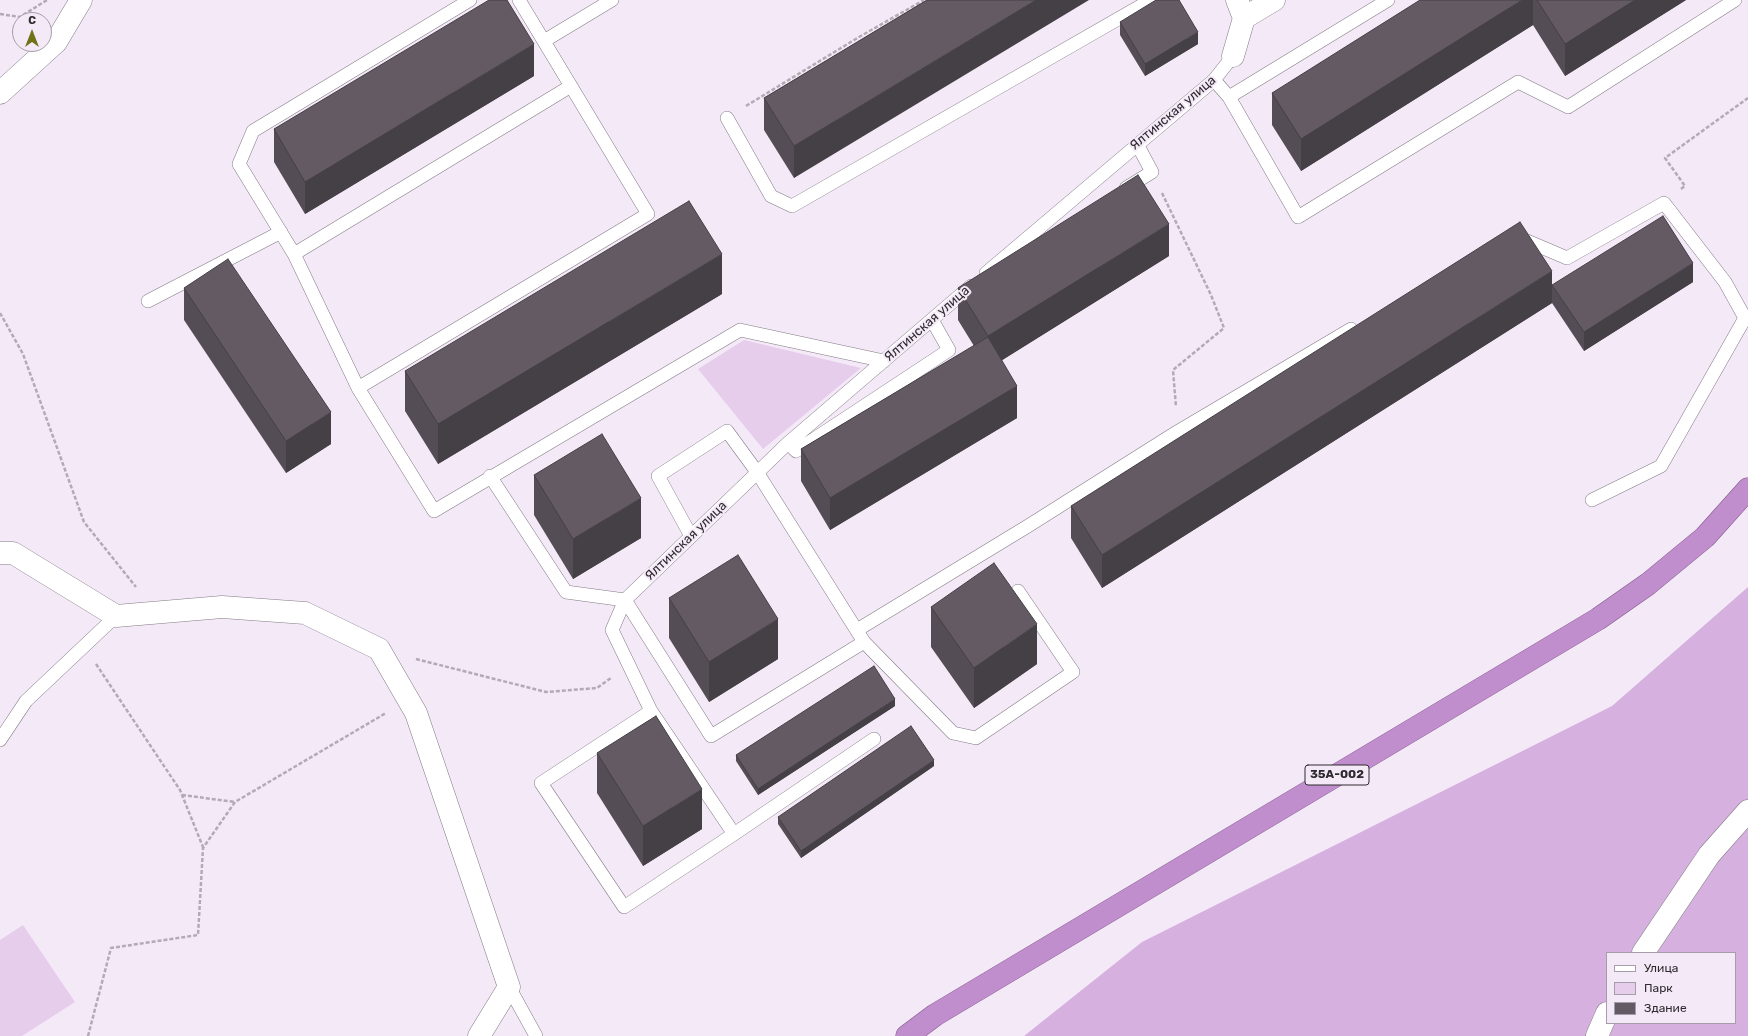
<!DOCTYPE html>
<html>
<head>
<meta charset="utf-8">
<style>
	body { margin:0 }
	#map { position:relative; width:1748px; height:1036px; overflow:hidden; background:#f4eaf7; font-family:Rubik,sans-serif }
	canvas { display:block }
	.legend { position:absolute; left:1606px; top:952px; width:130px; height:72px; box-sizing:border-box; background:#f4eaf7; border:1px solid #a59da7; margin:0; padding:5px 7px; list-style:none; font-size:12px; color:#2e2a2f }
	.legend li { display:flex; align-items:center; gap:8px; height:20px }
	.legend b { width:20px; border:1px solid #a59da7 }
	.north { position:absolute; left:12px; top:12px; width:40px; height:40px; box-sizing:border-box; background:#f4eaf7; border:1px solid #a59da7; border-radius:50%; rotate:0deg; font-size:11px; font-weight:700; line-height:16px; text-align:center; color:#2e2a2f }
	.north::after { content:''; display:block; margin:auto; width:14px; height:18px; background:#717216; clip-path:polygon(50% 0,100% 100%,50% 72%,0 100%) }
</style>
</head>
<body>
<div id="map">
<canvas width="1748" height="1036"></canvas>
<ul class="legend">
<li><b style="height:5px;background:#fff"></b>Улица</li>
<li><b style="height:11px;background:#e6cdec"></b>Парк</li>
<li><b style="height:11px;background:#635a64"></b>Здание</li>
</ul>
<div class="north">С</div>
</div>
<script>
const ctx = document.querySelector('canvas').getContext('2d');
ctx.lineJoin = 'round';
function fill(path, color) {
  ctx.fillStyle = color;
  ctx.fill(path, 'evenodd');
}
function shape(rows) {
  const path = new Path2D();
  for (const r of rows) {
    path.moveTo(r[0], r[1]);
    for (let i = 2; i < r.length; i += 2) path.lineTo(r[i], r[i + 1]);
  }
  return path;
}
function trace(path, color, width, dash) {
  ctx.strokeStyle = color;
  ctx.lineWidth = width;
  ctx.lineCap = dash ? 'butt' : 'round';
  ctx.setLineDash(dash || []);
  ctx.stroke(path);
}
function drawText(font, color, halo, rows, align = 'center') {
  ctx.font = font + ' Rubik,sans-serif';
  ctx.lineWidth = 4;
  ctx.setLineDash([]);
  ctx.textBaseline = 'middle';
  ctx.strokeStyle = halo;
  ctx.fillStyle = color;
  for (const [text, x, y, turn = 0] of rows) {
    ctx.save();
    ctx.translate(x, y);
    ctx.rotate((+turn || 0) * Math.PI / 180);
    ctx.textAlign = isNaN(turn) ? turn : align;
    if (halo) ctx.strokeText(text, 0, 0);
    ctx.fillText(text, 0, 0);
    ctx.restore();
  }
}
const green = shape([
	[744,340,861,368,763,449,698,369],
	[23,925,75,1002,22,1036,0,1036,0,940]
]);
const forest = shape([
	[1748,587,1748,1036,1024,1036,1142,942,1612,706],
	[1607,953,1735,953,1735,1023,1607,1023]
]);
const path = shape([
	[0,14,20,17,47,0],
	[746,106,859,37,924,0],
	[1681,189,1685,186,1665,158,1748,98],
	[1162,193,1211,295,1224,328,1173,370,1176,407],
	[0,313,23,354,84,522,136,587],
	[416,659,546,692,597,688,611,678],
	[96,664,180,790,203,847],
	[182,795,235,802],
	[88,1036,111,948,198,935,203,848,235,802,386,713]
]);
const service = shape([
	[470,0,253,131,239,164,294,254,358,388,434,511,740,330,884,361],
	[544,41,612,0],
	[1214,80,1229,97,1298,217,1518,82,1568,107,1735,0],
	[1229,97,1388,0],
	[727,118,771,196,792,206,1151,0],
	[1126,188,1152,172,1137,144],
	[1520,238,1567,258,1664,203,1725,282,1745,318,1661,466,1592,500],
	[294,254,571,86],
	[986,273,1214,80,1233,56],
	[148,301,281,232],
	[358,388,648,214,519,0],
	[788,443,796,451,949,350,932,320],
	[490,476,566,592,625,600,711,736,864,642,757,472,727,431,658,476,691,536],
	[857,630,1028,526,1177,432,1351,329],
	[864,642,953,733,976,738,1073,672,1018,591],
	[651,711,541,783,624,907,734,834,651,711,612,630,625,600,788,443,971,286],
	[0,740,26,701,116,616],
	[734,834,874,739],
	[509,987,536,1036]
]);
const minor = shape([
	[1237,0,1244,18],
	[1233,56,1244,18,1274,0],
	[0,93,56,42,81,0],
	[0,553,13,553,116,616,222,607,305,613,379,649,416,713,509,987,479,1036],
	[1643,953,1709,855,1748,811],
	[1597,1036,1607,1013]
]);
const trunk = shape([
	[907,1036,935,1015,1598,619,1648,584,1705,537,1748,489]
]);
const wall = shape([
	[927,0,794,178,764,130,764,98],
	[1533,0,1686,0,1565,76,1533,25],
	[1533,0,1533,25,1301,171,1272,125,1272,93],
	[1120,22,1198,44,1145,76,1120,35],
	[534,76,305,214,274,162,274,129],
	[1169,256,1002,360,1017,418,830,530,801,481,801,449,974,346,958,320,958,288],
	[1693,282,1584,351,1552,303,1102,588,1071,538,1071,506,1552,285],
	[184,288,331,444,286,473,184,320],
	[722,294,438,464,405,411,405,371],
	[534,475,641,538,573,579,534,515],
	[669,598,778,659,709,702,669,638],
	[931,607,1037,664,974,708,931,647],
	[895,706,758,795,736,761,736,755],
	[597,753,702,829,643,866,597,793],
	[934,766,801,858,778,824,778,817]
]);
const shadedWall = shape([
	[1036,0,1089,0,794,178,794,146],
	[1522,0,1533,0,1533,25,1301,171,1301,139],
	[1635,0,1686,0,1565,76,1565,44],
	[1198,32,1198,44,1145,76,1145,64],
	[534,44,534,76,305,214,305,182],
	[1169,224,1169,256,988,369,988,336],
	[722,254,722,294,438,464,438,424],
	[1693,263,1693,282,1584,351,1584,332],
	[1552,271,1552,303,1102,588,1102,555],
	[1017,386,1017,418,830,530,830,498],
	[331,412,331,444,286,473,286,441],
	[641,498,641,538,573,579,573,539],
	[778,619,778,659,709,702,709,662],
	[1037,624,1037,664,974,708,974,668],
	[895,699,895,706,758,795,758,789],
	[934,760,934,766,801,858,801,851],
	[702,789,702,829,643,866,643,826]
]);
const building = shape([
	[489,0,507,0,534,44,305,182,274,129,489,0],
	[927,0,1036,0,794,146,764,98,927,0],
	[1156,0,1179,0,1198,32,1145,64,1120,22,1156,0],
	[1420,0,1522,0,1301,139,1272,93,1420,0],
	[1537,0,1635,0,1565,44,1537,0],
	[1138,175,1169,224,988,336,958,288,1138,175],
	[689,201,722,254,438,424,405,371,689,201],
	[1663,216,1693,263,1584,332,1552,285,1663,216],
	[1520,222,1552,271,1102,555,1071,506,1520,222],
	[228,259,331,412,286,441,184,288,228,259],
	[988,337,1017,386,830,498,801,449,988,337],
	[602,434,641,498,573,539,534,475,602,434],
	[738,555,778,619,709,662,669,598,738,555],
	[994,563,1037,624,974,668,931,607,994,563],
	[874,666,895,699,758,789,736,755,874,666],
	[656,716,702,789,643,826,597,753,656,716],
	[911,726,934,760,801,851,778,817,911,726]
]);
const shields = [
	[1337,775,64]
];
const shieldNames = [
	["35А-002",1337,775]
];
const streetNames = [
	["Ялтинская улица",1173,113,-40],
	["Ялтинская улица",927,324,-41],
	["Ялтинская улица",686,541,-44]
];
fill(green, '#e6cdec');
fill(forest, '#d6b0df');
trace(service, '#837a85', 14);
trace(minor, '#837a85', 23);
trace(trunk, '#82598d', 23);
trace(path, '#b2aab5', 2.5, [4, 2]);
trace(service, '#fff', 13);
trace(minor, '#fff', 22);
trace(trunk, '#c08ecc', 22);
fill(wall, '#554d56');
fill(shadedWall, '#453f46');
fill(building, '#635a64');
trace(building, '#453f46', 1);
for (const [x, y, w] of shields) {
  const box = new Path2D();
  box.roundRect(x - w / 2, y - 10, w, 20, 3);
  ctx.fillStyle = '#f4eaf7';
  ctx.fill(box);
  trace(box, '#2e2a2f', 1);
}
drawText('bold 12px', '#2e2a2f', null, shieldNames);
drawText('13px', '#2e2a2f', '#f4eaf7', streetNames);
</script>
</body>
</html>
